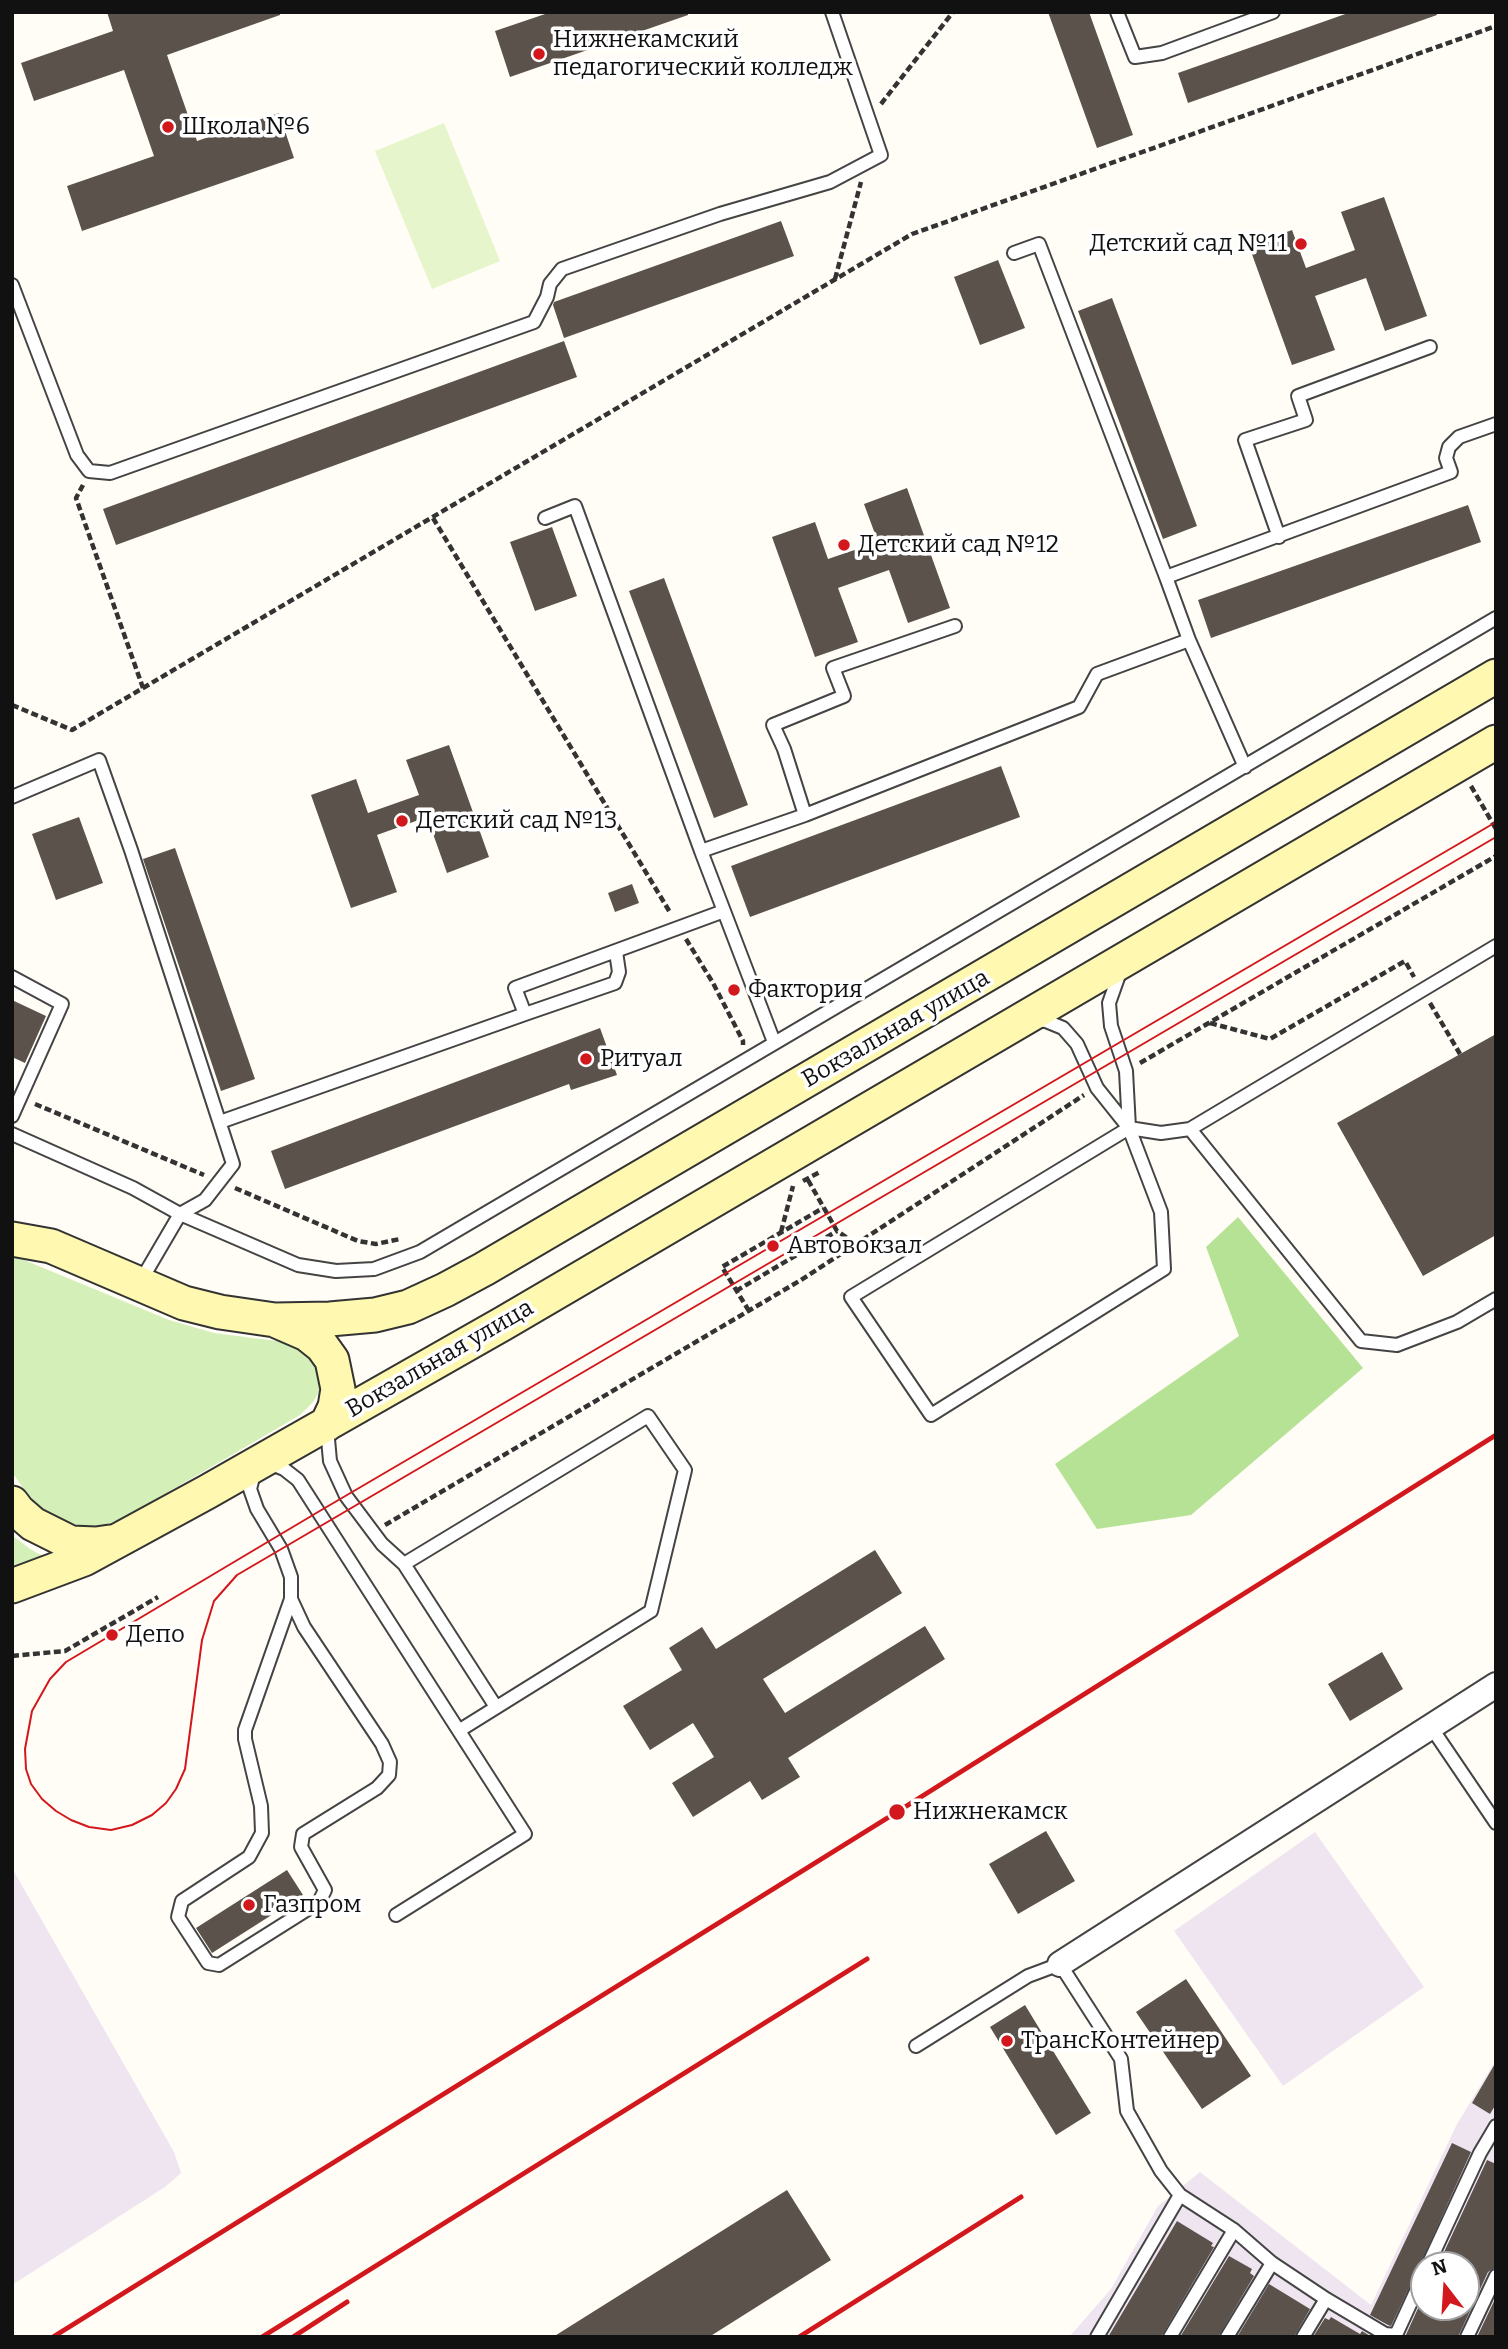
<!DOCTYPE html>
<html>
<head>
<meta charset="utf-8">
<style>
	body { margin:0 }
	#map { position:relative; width:1508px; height:2349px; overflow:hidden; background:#fffdf5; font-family:Bitter,serif }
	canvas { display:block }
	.frame { position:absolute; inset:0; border:14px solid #111; pointer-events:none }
	.north { position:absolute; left:1410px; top:2251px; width:70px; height:70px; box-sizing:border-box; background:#fff; border:2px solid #a0a0a0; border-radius:50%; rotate:343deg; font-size:19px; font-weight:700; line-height:28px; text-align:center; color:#111 }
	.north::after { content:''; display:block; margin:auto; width:24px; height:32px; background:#d2181c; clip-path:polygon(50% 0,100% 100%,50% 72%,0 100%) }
</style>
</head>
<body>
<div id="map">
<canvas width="1508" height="2349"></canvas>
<div class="frame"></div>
<div class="north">N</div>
</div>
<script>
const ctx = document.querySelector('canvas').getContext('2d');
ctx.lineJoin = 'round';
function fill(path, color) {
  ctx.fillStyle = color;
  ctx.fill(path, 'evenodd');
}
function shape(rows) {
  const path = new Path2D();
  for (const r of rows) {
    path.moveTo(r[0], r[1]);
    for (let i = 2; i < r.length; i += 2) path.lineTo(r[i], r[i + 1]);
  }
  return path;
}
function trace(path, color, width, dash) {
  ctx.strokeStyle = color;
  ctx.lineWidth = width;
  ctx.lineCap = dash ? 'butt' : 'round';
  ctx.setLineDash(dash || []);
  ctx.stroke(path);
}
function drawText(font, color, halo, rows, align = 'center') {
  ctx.font = font + ' Bitter,serif';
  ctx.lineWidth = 7;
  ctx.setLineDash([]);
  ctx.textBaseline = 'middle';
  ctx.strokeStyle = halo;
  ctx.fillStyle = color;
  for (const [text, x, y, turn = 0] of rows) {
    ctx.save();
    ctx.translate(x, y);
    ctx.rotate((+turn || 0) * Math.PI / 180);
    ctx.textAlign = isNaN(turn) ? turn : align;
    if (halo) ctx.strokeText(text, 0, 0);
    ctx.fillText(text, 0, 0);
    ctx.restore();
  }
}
const industrial = shape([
	[1315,1832,1424,1987,1283,2086,1174,1931],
	[12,1868,174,2152,181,2173,165,2187,12,2285],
	[1496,2060,1496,2337,1069,2337,1111,2289,1158,2206,1200,2172,1371,2305,1457,2124],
	[1424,2265,1466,2265,1466,2307,1424,2307]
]);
const green = shape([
	[12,1255,169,1320,214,1333,284,1342,299,1348,310,1357,317,1368,321,1378,320,1390,313,1402,300,1415,122,1519,104,1525,86,1527,49,1517,32,1501,12,1472],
	[12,1535,30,1549,45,1557,12,1568]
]);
const forest = shape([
	[1238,1217,1363,1368,1191,1515,1097,1529,1055,1464,1239,1336,1206,1247]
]);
const pitch = shape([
	[444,123,500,261,432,289,375,151]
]);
const building = shape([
	[107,12,280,12,280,15,167,55,197,141,279,113,294,158,82,231,67,186,154,156,124,70,34,101,21,63,113,31],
	[551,12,688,12,688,15,510,77,495,31],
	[1048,12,1089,12,1133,135,1097,148],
	[1351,12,1436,12,1437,15,1188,103,1178,73],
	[1384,197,1427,316,1385,331,1366,278,1315,296,1335,350,1292,365,1249,246,1292,230,1306,268,1355,250,1341,212],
	[781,221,794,256,564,338,553,305,554,302],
	[998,260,1025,328,980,345,954,277],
	[1112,298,1197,526,1163,539,1078,311],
	[564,341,577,377,116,545,103,509],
	[907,488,950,608,908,623,889,570,838,588,858,642,815,657,772,537,815,522,828,559,878,542,864,504],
	[1468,505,1481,542,1211,638,1198,600],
	[552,527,577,596,535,611,510,542],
	[664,578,748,805,714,818,629,591],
	[449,745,489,857,447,873,427,817,377,835,397,892,351,908,311,795,356,779,368,813,419,795,406,760],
	[1001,766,1020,817,750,917,731,866],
	[79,817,103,883,56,900,32,834],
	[175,848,255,1079,221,1091,143,859],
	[632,884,639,903,615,912,608,893],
	[12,1000,46,1016,25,1063,12,1057],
	[600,1028,617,1075,571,1090,569,1084,285,1189,271,1151],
	[1496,1034,1496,1235,1423,1276,1337,1123],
	[875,1550,902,1593,763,1679,785,1713,925,1626,945,1659,788,1758,800,1777,762,1800,750,1781,693,1817,672,1783,714,1757,693,1723,650,1750,623,1706,682,1670,669,1648,702,1627,716,1649],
	[1382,1652,1403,1689,1350,1721,1328,1684],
	[1046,1831,1075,1881,1018,1914,989,1864],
	[287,1870,303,1895,212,1953,196,1928],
	[1186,1979,1251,2076,1202,2109,1136,2012],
	[1025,2005,1091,2113,1056,2135,990,2027],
	[1496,2062,1496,2104,1490,2114,1472,2103],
	[1452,2143,1471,2152,1419,2267,1391,2326,1388,2325,1370,2315],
	[1487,2160,1496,2164,1496,2267,1488,2272,1458,2337,1405,2337,1424,2295,1424,2307,1466,2307,1466,2265,1438,2265],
	[787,2190,831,2260,709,2337,553,2337],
	[1177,2221,1213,2243,1211,2246,1214,2247,1161,2337,1108,2337],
	[1229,2256,1252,2269,1250,2273,1254,2276,1218,2337,1180,2337],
	[1269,2284,1310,2309,1294,2337,1237,2337],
	[1496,2297,1496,2337,1477,2337],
	[1331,2317,1360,2334,1362,2331,1372,2337,1313,2337,1325,2318,1329,2320]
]);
const path = shape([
	[881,104,953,12],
	[835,279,861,182],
	[433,518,671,914],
	[143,688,912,234,1496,26],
	[12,705,72,730,143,688,76,498,83,485],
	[1471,786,1496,829],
	[686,939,713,983,743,1041,743,1045],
	[1430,1003,1460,1054],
	[1210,1023,1270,1039,1405,961,1414,977],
	[1140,1063,1496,856],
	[35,1104,204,1175],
	[808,1180,837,1231,858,1245],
	[803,1181,820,1172],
	[235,1188,358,1241,376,1244,400,1239],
	[781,1232,793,1186],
	[736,1291,837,1231],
	[749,1311,722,1267,823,1208],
	[385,1525,801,1280,1084,1095],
	[12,1656,65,1651,158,1597]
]);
const lane = shape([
	[1117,12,1135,57,1162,53,1273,12],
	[1014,253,1039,244,1166,577],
	[12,285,77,455,89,471,110,473,534,322,547,297,550,284,562,269,720,214,830,182,881,155,832,12],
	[545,518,575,506,701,851],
	[1279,537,1245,440,1306,420,1298,396,1430,347],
	[1245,767,1189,640,1166,577,1451,472,1446,458,1449,447,1459,437,1496,424],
	[12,797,99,760,131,850,233,1164,205,1200,180,1214,139,1284],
	[805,815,784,749,773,725,844,696,833,668,955,626],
	[1120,972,1109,1003,1111,1026,1126,1071,1129,1128],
	[12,977,62,1004,12,1116],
	[525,1014,615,983,619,972,616,952],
	[1033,1020,1046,1021,1063,1028,1077,1044,1097,1088,1129,1128,1161,1133,1190,1129,1496,946],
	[774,1042,701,851,805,815,1079,707,1097,674,1189,640],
	[220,1122,525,1014,515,988,724,911],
	[1129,1128,1161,1212,1164,1269,931,1415,851,1297,1129,1128],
	[1190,1129,1361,1341,1397,1345,1457,1322,1496,1299],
	[12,1134,133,1188,180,1214,298,1265,336,1271,374,1269,420,1252,1496,618],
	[327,1428,330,1461,346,1496,382,1544,404,1564,496,1707],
	[266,1462,284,1469,298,1480,525,1834,396,1915],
	[255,1470,250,1489,257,1509,281,1549,291,1577,291,1599,245,1730,245,1739,261,1806,262,1833,249,1857,182,1901,178,1917,208,1963,219,1965,319,1902,325,1890,301,1847,303,1834,377,1788,389,1775,390,1762,382,1744,304,1627,291,1599],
	[404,1564,648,1416,685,1470,651,1611,460,1730],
	[1431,1727,1496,1823],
	[916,2046,1028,1976,1060,1964,1121,2059,1127,2111,1161,2171,1180,2195,1234,2230,1272,2263,1326,2299,1385,2334,1396,2335],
	[1428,2265,1480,2153,1496,2126],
	[1097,2337,1180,2195],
	[1170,2337,1234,2230],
	[1227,2337,1272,2263],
	[1303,2337,1326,2299],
	[1395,2337,1424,2274],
	[1467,2337,1496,2276]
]);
const street = shape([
	[1060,1964,1496,1685]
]);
const secondary = shape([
	[12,1239,51,1246,184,1303,220,1312,275,1320,330,1319,375,1315,408,1307,445,1290,484,1269,1496,676],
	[277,1321,307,1334,322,1346,332,1360,338,1389,335,1407,327,1424],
	[12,1503,18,1511,33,1524,71,1543,96,1544,110,1542],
	[12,1586,84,1559,207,1492,504,1323,1496,742]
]);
const tram = shape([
	[1496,822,318,1512,66,1662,50,1679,32,1711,25,1749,26,1769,31,1784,42,1799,56,1811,71,1820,89,1827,111,1830,132,1825,152,1815,166,1803,176,1789,185,1769,202,1640,214,1601,237,1575,1496,837]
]);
const rail = shape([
	[53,2337,897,1812,1496,1435],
	[262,2337,867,1959],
	[293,2337,347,2302],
	[799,2337,1021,2197]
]);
const markers = [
	[539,54,7,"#d2181c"],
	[168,127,7,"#d2181c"],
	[1301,244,7,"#d2181c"],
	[844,545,7,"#d2181c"],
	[402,821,7,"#d2181c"],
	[734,990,7,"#d2181c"],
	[586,1059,7,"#d2181c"],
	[773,1246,7,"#d2181c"],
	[112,1635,7,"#d2181c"],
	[897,1812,9,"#d2181c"],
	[249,1905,7,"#d2181c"],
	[1007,2041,7,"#d2181c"]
];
const poiNames = [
	["Нижнекамский",553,40],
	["педагогический колледж",553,68],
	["Школа №6",182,127],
	["Детский сад №11",1287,244,"right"],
	["Детский сад №12",858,545],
	["Детский сад №13",416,821],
	["Фактория",748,990],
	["Ритуал",600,1059],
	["Автовокзал",787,1246],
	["Депо",126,1635],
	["Нижнекамск",913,1812],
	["Газпром",263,1905],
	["ТрансКонтейнер",1021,2041]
];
const streetNames = [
	["Вокзальная улица",896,1029,-30],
	["Вокзальная улица",440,1359,-30]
];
fill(industrial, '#efe5f0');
fill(green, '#d4efb8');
fill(forest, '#b6e296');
fill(pitch, '#e6f5cb');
fill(building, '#5b524c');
trace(lane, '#444', 16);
trace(street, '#444', 28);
trace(secondary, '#333', 37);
trace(path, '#333', 4.5, [7, 3.5]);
trace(lane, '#fff', 12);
trace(street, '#fff', 24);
trace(secondary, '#fff8b0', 33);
trace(tram, '#d2181c', 2);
trace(rail, '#d2181c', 5);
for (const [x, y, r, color] of markers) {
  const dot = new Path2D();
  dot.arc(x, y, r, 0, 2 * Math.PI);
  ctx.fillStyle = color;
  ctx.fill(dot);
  trace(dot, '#fff', 2.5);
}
drawText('24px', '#111', '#fff', poiNames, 'left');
drawText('24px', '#111', '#fff', streetNames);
</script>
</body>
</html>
